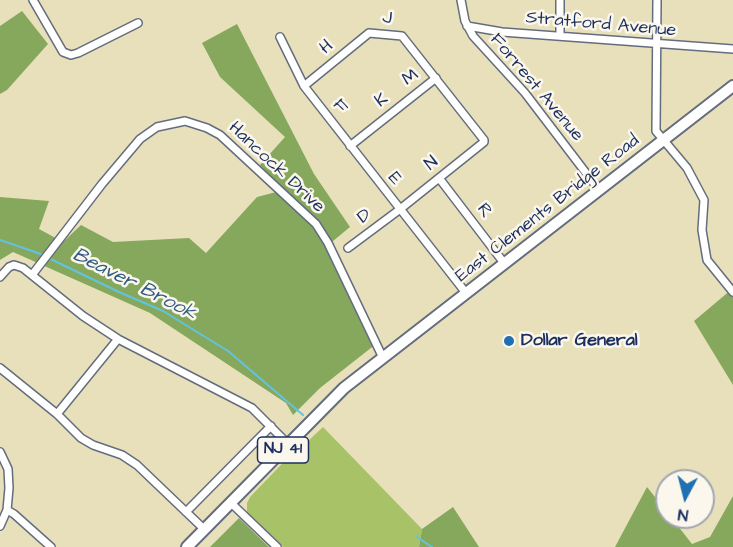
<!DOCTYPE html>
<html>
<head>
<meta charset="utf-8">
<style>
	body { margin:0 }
	#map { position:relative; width:733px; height:547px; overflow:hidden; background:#e8e0ba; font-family:"Architects Daughter",sans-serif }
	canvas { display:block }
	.north { position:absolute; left:655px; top:469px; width:60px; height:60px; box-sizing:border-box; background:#fbf7ec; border:2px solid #a1a7b3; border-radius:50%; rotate:187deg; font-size:16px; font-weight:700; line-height:24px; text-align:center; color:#1b2f5e }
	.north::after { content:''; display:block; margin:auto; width:21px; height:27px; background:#1f6fb2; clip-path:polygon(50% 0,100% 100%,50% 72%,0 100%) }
</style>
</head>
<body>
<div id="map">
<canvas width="733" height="547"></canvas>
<div class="north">N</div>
</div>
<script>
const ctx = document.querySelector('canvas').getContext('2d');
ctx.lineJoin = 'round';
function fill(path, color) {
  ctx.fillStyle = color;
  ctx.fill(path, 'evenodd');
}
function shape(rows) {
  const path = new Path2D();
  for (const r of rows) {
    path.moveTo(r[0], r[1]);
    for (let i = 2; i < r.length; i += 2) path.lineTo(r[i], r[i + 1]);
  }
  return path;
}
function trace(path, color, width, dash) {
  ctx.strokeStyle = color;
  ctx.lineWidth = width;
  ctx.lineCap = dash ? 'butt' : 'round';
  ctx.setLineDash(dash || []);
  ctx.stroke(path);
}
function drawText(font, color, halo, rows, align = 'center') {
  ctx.font = font + ' "Architects Daughter",sans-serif';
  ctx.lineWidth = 5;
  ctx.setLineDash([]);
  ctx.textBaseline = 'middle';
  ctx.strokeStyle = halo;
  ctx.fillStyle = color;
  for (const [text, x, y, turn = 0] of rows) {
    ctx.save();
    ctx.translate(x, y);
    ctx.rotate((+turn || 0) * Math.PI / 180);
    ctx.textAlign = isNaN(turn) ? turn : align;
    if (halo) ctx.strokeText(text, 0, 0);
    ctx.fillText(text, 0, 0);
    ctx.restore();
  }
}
const green = shape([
	[323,427,422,529,419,547,283,547,247,513,247,503,250,497,301,444,307,442]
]);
const forest = shape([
	[22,11,48,44,7,90,0,94,0,26],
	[237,24,314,174,350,227,327,246,376,344,320,388,293,415,286,403,150,313,13,252,0,260,0,197,49,201,39,229,63,242,81,225,113,242,189,238,206,253,257,197,284,190,260,165,285,137,220,77,202,43],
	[732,289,733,291,733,385,694,321],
	[647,487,667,512,667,517,671,517,692,544,710,537,733,496,733,547,615,547],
	[453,507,479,547,419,547,422,529],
	[239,518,269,547,210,547]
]);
const stream = shape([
	[0,240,38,253,119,292,163,311,228,351,303,415],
	[417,537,432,547]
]);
const street = shape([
	[33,0,63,52,71,55,78,53,138,23],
	[461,0,465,21,473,36,525,93,599,190],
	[560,0,560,36],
	[657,0,656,131,687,168,704,200,702,230,707,260,733,292],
	[467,26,502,32,733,49],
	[280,37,304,86,466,293],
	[304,86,369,33,402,36,484,140,484,142,399,210,348,248],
	[350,146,436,78],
	[439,178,504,263],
	[32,275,102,184,140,139,157,127,185,121,207,128,220,135,316,224,328,243,383,358],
	[0,277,9,267,14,265,23,268,83,316,118,339],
	[0,368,57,414,81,438,93,445,122,455,137,465,205,530],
	[57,414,118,339,252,408,288,444],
	[0,452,8,469,9,488,7,510,0,526],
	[231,503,277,547],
	[7,510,14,514,51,547],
	[186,512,271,426]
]);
const primary = shape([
	[187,547,344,388,733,86]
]);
const markers = [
	[509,341,6,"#1f6fb2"]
];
const shields = [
	[283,450,51]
];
const shieldNames = [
	["NJ 41",283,450]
];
const streetNames = [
	["J",387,19,5],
	["Stratford Avenue",601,25,5],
	["H",327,48,-39],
	["M",411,78,-37],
	["Forrest Avenue",536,88,50],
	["K",382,101,-39],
	["F",339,107,53],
	["N",432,164,-39],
	["Hancock Drive",276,168,43],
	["E",394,179,52],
	["East Clements Bridge Road",548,209,-38],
	["R",484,211,53],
	["D",365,217,-37]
];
const poiNames = [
	["Dollar General",521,341]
];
const waterNames = [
	["Beaver Brook",134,285,27]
];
fill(green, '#a8c268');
fill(forest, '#86a85c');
trace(stream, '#62c3e0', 2);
trace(street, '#636d7e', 10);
trace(primary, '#636d7e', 14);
trace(street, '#fff', 7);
trace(primary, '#fff', 10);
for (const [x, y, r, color] of markers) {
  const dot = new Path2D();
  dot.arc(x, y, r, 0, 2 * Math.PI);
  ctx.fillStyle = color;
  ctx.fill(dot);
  trace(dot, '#fbf7ec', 2);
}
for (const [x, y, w] of shields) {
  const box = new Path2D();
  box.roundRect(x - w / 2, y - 13, w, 26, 4.5);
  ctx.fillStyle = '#fbf7ec';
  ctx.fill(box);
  trace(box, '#1b2f5e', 1.5);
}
drawText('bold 16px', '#1b2f5e', null, shieldNames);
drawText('18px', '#1b2f5e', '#fbf7ec', streetNames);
drawText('bold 18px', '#1b2f5e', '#fbf7ec', poiNames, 'left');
drawText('italic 20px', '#305b85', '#fbf7ec', waterNames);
</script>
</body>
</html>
